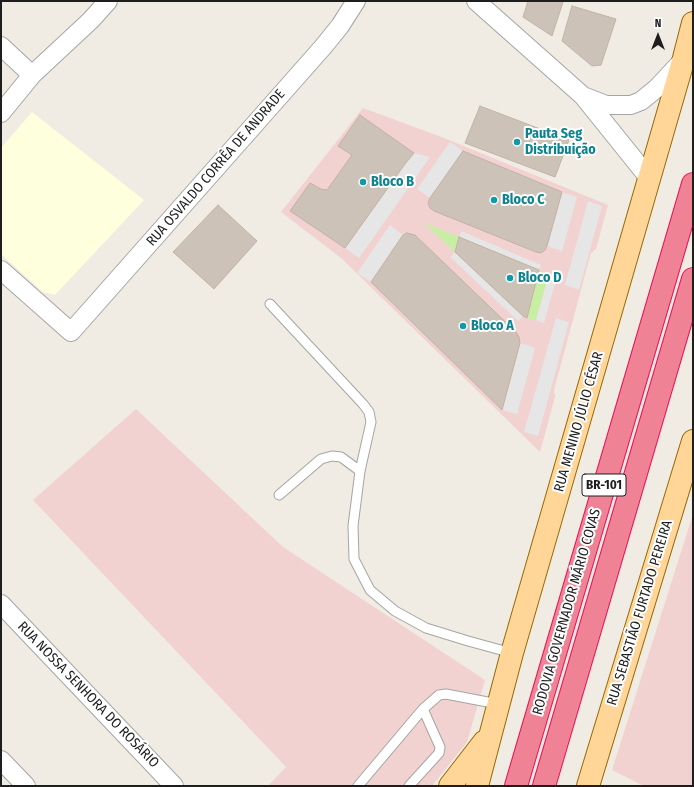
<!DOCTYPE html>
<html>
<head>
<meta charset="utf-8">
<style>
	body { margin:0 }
	#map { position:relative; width:694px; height:787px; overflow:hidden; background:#f0ece3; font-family:"Fira Sans Condensed",sans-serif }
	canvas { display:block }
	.frame { position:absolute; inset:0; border:2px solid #1e1e1e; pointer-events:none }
	.north { position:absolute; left:638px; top:16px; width:40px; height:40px; -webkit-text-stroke:3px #fff; paint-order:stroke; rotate:0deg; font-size:11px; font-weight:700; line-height:16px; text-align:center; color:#1e1e1e }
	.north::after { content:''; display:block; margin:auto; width:14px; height:18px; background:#1e1e1e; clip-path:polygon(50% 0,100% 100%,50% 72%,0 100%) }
</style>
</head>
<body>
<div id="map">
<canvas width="694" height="787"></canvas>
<div class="frame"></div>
<div class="north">N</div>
</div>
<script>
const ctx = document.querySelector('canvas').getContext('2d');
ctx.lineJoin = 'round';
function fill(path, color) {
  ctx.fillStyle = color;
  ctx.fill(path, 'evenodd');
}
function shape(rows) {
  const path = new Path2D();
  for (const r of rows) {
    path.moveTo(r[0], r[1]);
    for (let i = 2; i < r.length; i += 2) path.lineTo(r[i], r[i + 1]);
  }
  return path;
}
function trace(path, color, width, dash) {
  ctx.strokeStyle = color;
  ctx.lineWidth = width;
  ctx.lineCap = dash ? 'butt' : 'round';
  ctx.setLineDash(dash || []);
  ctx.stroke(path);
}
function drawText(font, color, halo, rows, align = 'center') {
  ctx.font = font + ' "Fira Sans Condensed",sans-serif';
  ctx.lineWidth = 4;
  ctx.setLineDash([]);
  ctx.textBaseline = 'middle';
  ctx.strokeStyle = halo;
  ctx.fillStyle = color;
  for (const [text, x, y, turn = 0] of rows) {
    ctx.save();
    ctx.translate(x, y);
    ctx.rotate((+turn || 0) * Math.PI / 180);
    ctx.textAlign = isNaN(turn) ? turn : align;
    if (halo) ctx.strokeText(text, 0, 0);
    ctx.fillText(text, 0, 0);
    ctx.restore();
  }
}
const commercial = shape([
	[363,108,439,136,608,205,596,249,591,253,554,390,555,397,540,452,341,258,281,212],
	[136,409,283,547,485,680,467,742,432,786,268,786,286,767,33,500],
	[693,514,693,786,644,786,612,770]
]);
const education = shape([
	[32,112,144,200,55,295,43,292,1,254,1,148]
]);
const grass = shape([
	[424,223,459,237,455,252],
	[539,270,549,274,536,320,527,318]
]);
const parking = shape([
	[450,142,463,151,430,198,417,189],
	[414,153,430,157,359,258,345,248,405,164],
	[562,192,577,197,562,251,547,246],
	[588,201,602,206,579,290,565,285],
	[390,225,403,235,371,282,357,273],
	[461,231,541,265,539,270,459,237],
	[455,252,523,316,518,321,450,257],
	[549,274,557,276,544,323,536,320],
	[556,318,569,322,538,436,524,432],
	[520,343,535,348,517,414,502,410]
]);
const building = shape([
	[528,1,559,1,563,2,552,36,523,17,528,1],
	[572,6,616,19,601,65,592,66,562,41,572,6],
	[480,106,569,140,555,177,465,143,480,106],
	[360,115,414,153,405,164,345,248,290,211,310,183,321,189,327,190,352,155,338,146,360,115],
	[463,151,562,192,547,246,545,250,541,253,536,252,434,211,430,208,428,203,430,198,463,151],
	[218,205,257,241,214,289,173,252,218,205],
	[407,233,415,235,516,332,519,337,520,343,502,410,371,282,403,235,407,233],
	[459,237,539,270,527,318,523,316,455,252,459,237]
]);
const service = shape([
	[270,304,363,404,369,412,371,422,360,471,353,526,354,559,370,590,395,611,426,628,468,641,512,653],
	[279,495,321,459,332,456,341,457,360,471],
	[358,786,423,709,439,695,446,694,498,704],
	[409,786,439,753,440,747,423,709]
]);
const minor = shape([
	[476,1,583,96,649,178],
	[1,46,32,75],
	[583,96,606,105,631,105,641,101,657,88,684,59],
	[1,113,32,75,91,20,108,1],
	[1,270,71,332,323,47,340,26,356,1],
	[1,604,174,786],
	[1,760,26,786]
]);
const primary = shape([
	[450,786,484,742],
	[477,786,512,653,684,58,693,23],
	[588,786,693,441]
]);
const motorway = shape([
	[516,786,693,184],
	[544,786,693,279]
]);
const markers = [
	[517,142,4,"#0f9aa8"],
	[363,182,4,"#0f9aa8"],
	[494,200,4,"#0f9aa8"],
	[510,278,4,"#0f9aa8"],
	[463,326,4,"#0f9aa8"]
];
const shields = [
	[604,485,44]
];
const shieldNames = [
	["BR-101",604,485]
];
const cultureNames = [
	["Pauta Seg",525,134],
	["Distribuição",525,150],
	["Bloco B",371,182],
	["Bloco C",502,200],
	["Bloco D",518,278],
	["Bloco A",471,326]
];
const streetNames = [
	["RUA OSVALDO CORRÊA DE ANDRADE",216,168,-49],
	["RUA MENINO JÚLIO CÉSAR",579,422,-74],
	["RODOVIA GOVERNADOR MÁRIO COVAS",567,612,-74],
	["RUA SEBASTIÃO FURTADO PEREIRA",640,613,-73],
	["RUA NOSSA SENHORA DO ROSÁRIO",88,695,46]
];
fill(commercial, '#f2d2d0');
fill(education, '#feffdc');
fill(grass, '#c7efa3');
fill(parking, '#e6e6e6');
fill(building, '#ccc2b8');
trace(building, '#c3b2a3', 1);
trace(service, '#a5a5a5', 11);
trace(minor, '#a5a5a5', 20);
trace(primary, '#976900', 24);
trace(motorway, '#ea1358', 24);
trace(service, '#fff', 9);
trace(minor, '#fff', 18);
trace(primary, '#ffd598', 22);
trace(motorway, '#ef8294', 22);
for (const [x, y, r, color] of markers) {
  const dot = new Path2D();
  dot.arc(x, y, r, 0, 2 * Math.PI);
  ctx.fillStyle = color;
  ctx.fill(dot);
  trace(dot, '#fff', 1.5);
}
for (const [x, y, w] of shields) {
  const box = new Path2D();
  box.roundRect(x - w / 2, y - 11, w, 22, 3);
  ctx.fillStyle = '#fff';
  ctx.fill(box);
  trace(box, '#1e1e1e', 1);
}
drawText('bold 13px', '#1e1e1e', null, shieldNames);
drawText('bold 14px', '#0d838f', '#fff', cultureNames, 'left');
drawText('14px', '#1e1e1e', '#fff', streetNames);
</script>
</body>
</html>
